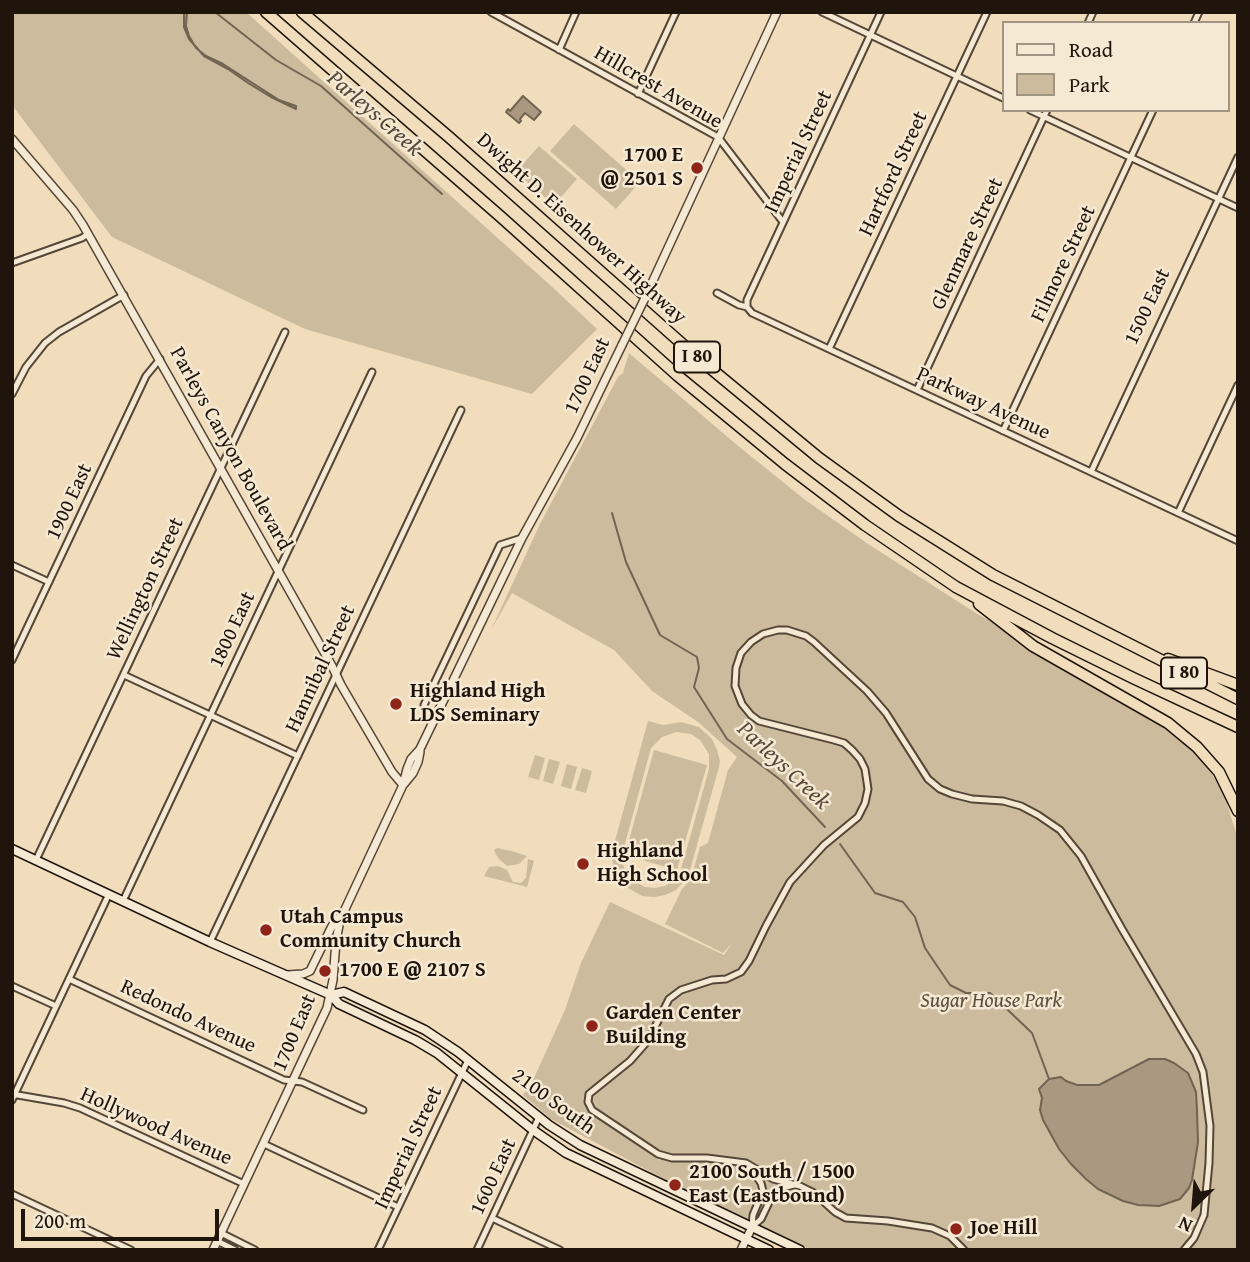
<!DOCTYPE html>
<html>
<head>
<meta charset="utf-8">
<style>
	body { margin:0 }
	#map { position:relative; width:1250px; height:1262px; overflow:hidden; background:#f1ddbc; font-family:"Gentium Book Plus",serif }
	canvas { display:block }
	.frame { position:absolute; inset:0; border:14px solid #1f150c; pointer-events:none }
	.legend { position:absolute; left:1002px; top:21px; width:228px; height:91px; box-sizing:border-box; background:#f6e9d3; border:2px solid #a09483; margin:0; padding:9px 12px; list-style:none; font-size:21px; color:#1f150c }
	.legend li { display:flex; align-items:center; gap:14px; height:35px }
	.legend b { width:35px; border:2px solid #a09483 }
	.north { position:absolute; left:1159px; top:1171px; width:70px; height:70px; -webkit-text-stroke:5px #f6e9d3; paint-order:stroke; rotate:205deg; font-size:19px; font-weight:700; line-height:28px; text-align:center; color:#1f150c }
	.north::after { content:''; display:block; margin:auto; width:24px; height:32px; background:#1f150c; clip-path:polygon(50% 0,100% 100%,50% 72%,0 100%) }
	.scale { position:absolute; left:21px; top:1209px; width:198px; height:32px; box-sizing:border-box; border:4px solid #1f150c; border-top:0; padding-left:9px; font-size:21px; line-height:24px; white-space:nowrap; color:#1f150c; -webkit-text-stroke:5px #f6e9d3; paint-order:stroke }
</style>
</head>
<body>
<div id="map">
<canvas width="1250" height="1262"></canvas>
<div class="frame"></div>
<ul class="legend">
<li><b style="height:9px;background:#f6e9d3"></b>Road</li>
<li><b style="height:19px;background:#cdbb9e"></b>Park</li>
</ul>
<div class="north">N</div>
<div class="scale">200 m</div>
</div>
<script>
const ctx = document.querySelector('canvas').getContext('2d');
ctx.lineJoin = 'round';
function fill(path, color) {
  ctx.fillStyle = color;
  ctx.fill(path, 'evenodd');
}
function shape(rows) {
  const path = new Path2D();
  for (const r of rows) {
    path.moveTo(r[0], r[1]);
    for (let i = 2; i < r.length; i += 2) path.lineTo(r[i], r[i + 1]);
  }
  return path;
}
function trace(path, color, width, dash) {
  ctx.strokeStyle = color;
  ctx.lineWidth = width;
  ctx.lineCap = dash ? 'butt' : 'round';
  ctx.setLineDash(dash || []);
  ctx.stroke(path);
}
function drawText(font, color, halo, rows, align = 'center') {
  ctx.font = font + ' "Gentium Book Plus",serif';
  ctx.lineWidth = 5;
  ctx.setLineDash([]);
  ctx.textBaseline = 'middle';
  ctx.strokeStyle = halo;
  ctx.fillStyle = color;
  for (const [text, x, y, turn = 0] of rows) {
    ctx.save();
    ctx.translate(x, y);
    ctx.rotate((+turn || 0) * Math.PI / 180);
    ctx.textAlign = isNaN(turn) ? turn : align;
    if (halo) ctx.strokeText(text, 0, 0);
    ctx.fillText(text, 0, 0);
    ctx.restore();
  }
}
const green = shape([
	[12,12,246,12,550,285,597,329,532,394,305,329,112,237,12,105],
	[574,124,640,182,616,209,550,151],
	[539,146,577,179,554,205,516,172],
	[629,353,737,445,804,499,868,544,979,615,1063,658,1129,695,1184,738,1222,788,1238,839,1238,1250,811,1250,685,1190,551,1119,523,1095,534,1078,565,1010,581,963,610,902,724,955,732,943,723,953,665,924,682,889,691,879,700,847,708,843,728,770,737,757,698,722,652,691,614,650,512,593,491,630,540,524,618,377,623,373],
	[648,721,663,725,681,722,699,727,712,739,717,750,720,761,719,767,688,877,676,890,665,895,654,897,642,896,626,887,615,872,612,860,613,848],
	[676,732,691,734,700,740,709,754,709,769,680,873,673,881,665,886,655,888,645,887,631,879,625,871,622,861,623,851,651,748,662,737],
	[654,750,707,765,677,870,625,855],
	[535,755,545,758,539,780,528,777],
	[549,759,560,762,553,784,543,781],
	[567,764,577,767,571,789,561,786],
	[582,768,592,771,586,793,575,790],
	[497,848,512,851,527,856,519,864,507,866,499,859,495,853,494,850],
	[528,859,534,861,527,887,484,876,489,867,498,866,507,870,513,882,521,883,526,878]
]);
const water = shape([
	[184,12,187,12,186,26,189,36,196,48,206,56,223,64,279,100,296,106,296,109,271,97,248,83,228,69,204,56,189,39,184,27,184,12],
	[523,96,541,112,534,120,525,113,520,119,521,121,519,123,506,112,508,109,510,111,523,96],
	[1149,1059,1165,1059,1174,1063,1188,1073,1196,1092,1197,1110,1198,1142,1192,1180,1189,1188,1180,1199,1159,1206,1138,1205,1123,1201,1098,1189,1086,1179,1071,1164,1059,1149,1043,1120,1040,1110,1042,1098,1039,1089,1049,1079,1061,1077,1066,1081,1077,1085,1099,1085,1149,1059]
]);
const stream = shape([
	[215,12,276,60,321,86,442,194],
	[612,513,626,562,660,635,697,657,699,668,694,687,727,739,782,781,825,827],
	[840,844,875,893,903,902,915,917,925,948,950,985,966,993,990,993,1032,1033,1049,1079]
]);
const minor = shape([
	[491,12,718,137,783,222],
	[822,12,1003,98],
	[1088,23,1093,12],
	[1194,23,1199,12],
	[559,50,576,12],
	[638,94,676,12],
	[1030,110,1238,208],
	[12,263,82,238,88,234],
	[717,293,739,305,747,307,752,313,765,319,1238,541],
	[747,307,747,300,881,12],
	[829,349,987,12],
	[917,390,1047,110],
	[12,394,26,367,45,343,59,332,124,295],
	[1003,431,1153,110],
	[1091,472,1238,157],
	[1178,513,1238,385],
	[12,565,49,582],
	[12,660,146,376,160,359],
	[124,675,298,756],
	[432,725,424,705,500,545,522,538],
	[36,860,285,332],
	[123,901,372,372],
	[210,942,461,410],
	[69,979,284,1080,302,1082,363,1110],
	[12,986,56,1006],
	[12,1094,64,1103,80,1108,244,1184],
	[12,1100,109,894],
	[264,1144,398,1207],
	[749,1166,761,1183,763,1191,753,1215,752,1227],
	[12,1194,131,1250],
	[492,1218,560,1250],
	[752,1227,761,1219,773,1194,782,1188,794,1185],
	[221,1233,255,1250],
	[217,1241,235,1250],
	[378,1250,468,1060],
	[477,1250,539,1117],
	[964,1250,950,1236,932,1228,888,1221,846,1218,835,1212,814,1193,800,1186,773,1179,746,1163,707,1158,672,1158,658,1154,592,1110,588,1102,589,1094,630,1061,645,1044,655,1027,669,999,681,990,712,980,726,979,741,972,749,961,766,926,790,882,824,845,858,817,865,803,868,789,865,769,860,759,852,750,844,743,834,740,759,721,751,715,742,704,735,686,736,668,741,653,751,642,763,634,778,630,787,630,806,636,814,642,867,691,886,713,928,779,940,789,952,794,972,799,1003,801,1021,806,1038,815,1060,830,1081,856,1122,929,1196,1054,1203,1072,1210,1126,1209,1163,1204,1215,1194,1238,1184,1250]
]);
const tertiary = shape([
	[12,139,73,210,83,225,332,666,341,685,392,772,403,785],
	[644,300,777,12],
	[404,784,413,773,418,762,420,752],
	[287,975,303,974,310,971,332,926,340,916],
	[213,1250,327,1008,333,980,336,941,340,920,403,785,407,769,411,759,420,749,522,538,577,438,622,345],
	[741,1250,752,1227]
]);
const secondary = shape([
	[12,849,210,942,331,995,339,1004,415,1040,437,1053,533,1130,566,1153,769,1250],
	[331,995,344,992,425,1030,458,1052,549,1125,580,1145,800,1250]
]);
const motorway = shape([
	[266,12,501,217,678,376,785,464,865,525,956,587,1052,638,1133,678,1238,727],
	[302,12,449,137,698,358,819,458,899,516,993,575,1238,699],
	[979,604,1033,646,1168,723,1197,747,1219,772,1238,811],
	[1168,659,1238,685]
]);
const tertiaryBridge = shape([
	[622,345,644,300]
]);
const markers = [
	[697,168,7,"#8f2418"],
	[396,704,7,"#8f2418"],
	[583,864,7,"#8f2418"],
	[266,930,7,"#8f2418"],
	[325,971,7,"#8f2418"],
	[592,1026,7,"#8f2418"],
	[675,1185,7,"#8f2418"],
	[956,1229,7,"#8f2418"]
];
const shields = [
	[697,357,46],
	[1184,673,46]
];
const shieldNames = [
	["I 80",697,357],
	["I 80",1184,673]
];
const streetNames = [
	["Hillcrest Avenue",658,88,30],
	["Imperial Street",799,152,-65],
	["Hartford Street",894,174,-65],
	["Dwight D. Eisenhower Highway",581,229,42],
	["Glenmare Street",968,244,-65],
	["Filmore Street",1064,264,-65],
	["1500 East",1148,307,-65],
	["1700 East",588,376,-65],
	["Parkway Avenue",983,404,25],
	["Parleys Canyon Boulevard",230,449,61],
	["1900 East",70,502,-65],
	["Wellington Street",146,589,-65],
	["1800 East",233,630,-65],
	["Hannibal Street",321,669,-65],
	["Redondo Avenue",188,1017,25],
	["1700 East",295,1033,-67],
	["2100 South",553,1102,36],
	["Hollywood Avenue",156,1127,24],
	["Imperial Street",409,1148,-65],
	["1600 East",494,1177,-65]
];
const poiNames = [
	["1700 E",683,156,"right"],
	["@ 2501 S",683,180,"right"],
	["Highland High",410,692],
	["LDS Seminary",410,716],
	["Highland",597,852],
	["High School",597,876],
	["Utah Campus",280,918],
	["Community Church",280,942],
	["1700 E @ 2107 S",339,971],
	["Garden Center",606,1014],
	["Building",606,1038],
	["2100 South / 1500",689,1173],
	["East (Eastbound)",689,1197],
	["Joe Hill",970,1229]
];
const parkNames = [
	["Sugar House Park",991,1002]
];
const waterNames = [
	["Parleys Creek",374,114,41],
	["Parleys Creek",783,766,43]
];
fill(green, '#cdbb9e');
fill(water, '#aa9980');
trace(water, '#726452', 2);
trace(stream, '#726452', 2);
trace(minor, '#544738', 9);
trace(tertiary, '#544738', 10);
trace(secondary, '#1f150c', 11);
trace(motorway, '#1f150c', 13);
trace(minor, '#f6e9d3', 5);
trace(tertiary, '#f6e9d3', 7);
trace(secondary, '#f6e9d3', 8);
trace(motorway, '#f1ddbc', 10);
trace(tertiaryBridge, '#544738', 10, []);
trace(tertiaryBridge, '#f6e9d3', 7);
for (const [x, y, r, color] of markers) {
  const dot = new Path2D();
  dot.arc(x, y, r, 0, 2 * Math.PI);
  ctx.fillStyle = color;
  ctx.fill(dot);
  trace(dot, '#f6e9d3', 2.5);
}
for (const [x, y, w] of shields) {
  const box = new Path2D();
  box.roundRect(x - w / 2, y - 15.5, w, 31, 5);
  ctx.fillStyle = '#f6e9d3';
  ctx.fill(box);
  trace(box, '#1f150c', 2);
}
drawText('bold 19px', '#1f150c', null, shieldNames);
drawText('21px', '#1f150c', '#f6e9d3', streetNames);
drawText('bold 21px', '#1f150c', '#f6e9d3', poiNames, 'left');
drawText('italic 21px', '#5c4f3f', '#f6e9d3', parkNames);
drawText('italic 23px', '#574a3a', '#f6e9d3', waterNames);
</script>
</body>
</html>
